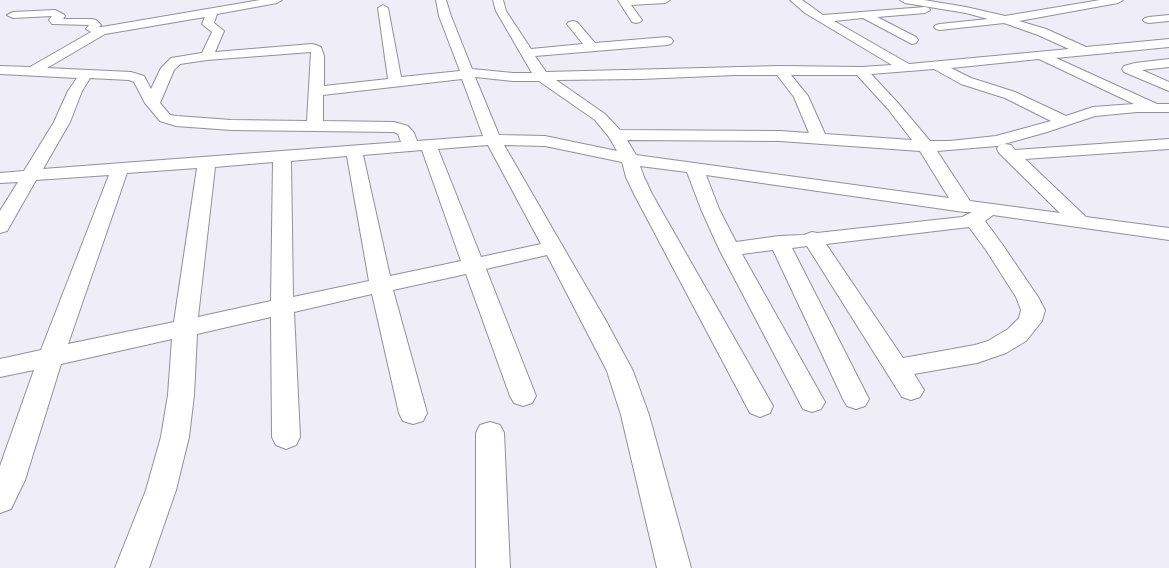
<!DOCTYPE html>
<html>
<head>
<meta charset="utf-8">
<style>
	body { margin:0 }
	canvas { display:block; background:#efeef8 }
</style>
</head>
<body>
<canvas width="1169" height="568"></canvas>
<script>
const ctx = document.querySelector('canvas').getContext('2d');
ctx.lineJoin = 'round';
function shape(rows) {
  const path = new Path2D();
  for (const r of rows) {
    path.moveTo(r[0], r[1]);
    for (let i = 2; i < r.length; i += 2) path.lineTo(r[i], r[i + 1]);
  }
  return path;
}
function trace(path, color, width, dash) {
  ctx.strokeStyle = color;
  ctx.lineWidth = width;
  ctx.lineCap = dash ? 'butt' : 'round';
  ctx.setLineDash(dash || []);
  ctx.stroke(path);
}
function fill(path, color) {
  ctx.fillStyle = color;
  ctx.fill(path, 'evenodd');
}
const minor = shape([
	[260,0,282,0,277,3,217,14,214,23,224,31,215,52,312,44,316,45,321,47,324,56,324,86,388,79,378,8,383,5,388,8,401,77,460,71,439,16,436,0,446,0,451,16,472,69,513,73,532,73,496,11,493,0,503,0,506,11,531,49,583,44,567,24,569,22,573,21,577,22,595,43,667,37,671,38,673,41,671,44,667,45,535,56,546,72,780,66,861,67,892,65,805,13,790,0,802,0,823,15,925,7,929,8,930,10,925,13,877,17,916,37,918,40,916,43,912,44,863,18,834,21,909,64,1069,49,1038,35,1004,23,940,30,936,29,934,27,936,25,940,24,988,19,966,13,905,3,900,0,924,0,966,7,1005,16,1100,0,1123,0,1118,3,1019,21,1046,29,1086,47,1169,39,1169,47,1056,58,1157,104,1169,104,1169,112,1137,112,1095,116,1047,132,997,146,937,151,970,201,1060,213,999,153,997,149,999,145,1005,144,1011,145,1015,150,1169,139,1169,149,1025,159,1086,217,1169,228,1169,240,993,215,985,221,1002,244,1038,297,1045,310,1042,321,1026,341,1006,353,977,363,914,374,924,390,920,397,911,400,902,397,807,246,792,248,869,399,865,406,856,409,847,406,843,399,773,250,742,254,825,402,821,409,812,412,803,409,719,249,701,209,687,172,640,166,644,177,652,194,773,406,770,413,760,417,750,413,634,194,626,177,622,162,545,146,504,145,606,321,633,371,649,415,691,568,657,568,621,415,607,371,547,255,486,269,536,396,532,403,523,406,514,403,510,396,466,274,393,290,427,413,423,421,413,424,403,421,399,413,372,294,294,312,300,437,296,445,286,449,276,445,272,437,271,317,197,334,194,395,189,437,176,490,149,568,115,568,146,490,161,437,168,395,172,339,61,364,25,480,11,509,0,513,0,466,34,370,0,377,0,359,41,350,109,175,36,180,7,231,0,233,0,211,18,182,0,183,0,173,24,171,54,122,68,91,77,78,0,74,0,66,30,67,91,32,86,29,89,25,52,24,49,20,52,16,13,18,7,15,13,12,55,10,63,14,65,16,63,19,92,19,96,20,101,25,99,27,102,27,260,0],
	[205,17,202,24,212,32,202,53,171,58,161,68,151,89,144,76,131,72,47,68,105,34,205,17],
	[311,52,307,121,231,120,177,116,170,115,160,103,174,70,180,64,207,60,311,52],
	[1039,59,1134,104,1093,107,1066,116,1015,92,971,78,951,68,1039,59],
	[934,69,961,84,1005,98,1051,121,996,136,950,141,930,141,898,103,871,74,934,69],
	[735,75,777,75,794,97,809,133,780,131,620,130,605,114,556,80,641,79,735,75],
	[791,75,857,75,888,109,912,140,825,134,808,96,791,75],
	[475,77,513,81,539,81,595,120,609,137,617,151,545,136,499,135,475,77],
	[90,78,129,80,134,82,145,103,160,121,176,126,231,130,394,132,398,134,401,142,43,169,70,122,82,91,90,78],
	[462,79,483,136,417,141,414,133,408,126,394,122,323,121,323,95,462,79],
	[627,140,780,141,920,151,949,198,636,155,627,140],
	[488,145,541,244,481,257,438,149,488,145],
	[422,150,461,261,390,276,363,155,422,150],
	[347,156,369,281,293,297,291,161,347,156],
	[273,162,271,301,198,317,215,167,273,162],
	[197,168,174,322,68,344,127,173,197,168],
	[706,175,964,212,972,212,962,217,817,233,812,232,804,235,779,236,736,242,719,209,706,175],
	[969,227,986,250,1016,297,1021,310,1019,318,1008,329,988,341,975,345,903,358,826,244,969,227],
	[618,0,670,0,665,3,631,5,642,20,640,22,636,23,632,22,618,0],
	[1169,15,1169,21,1149,23,1145,22,1143,20,1145,18,1149,17,1169,15],
	[1169,59,1169,67,1142,70,1169,82,1169,91,1124,72,1122,69,1124,66,1135,63,1169,59],
	[490,422,500,425,504,433,510,568,476,568,476,433,480,425,490,422]
]);
trace(minor, '#929099', 2);
fill(minor, '#fff');
</script>
</body>
</html>
